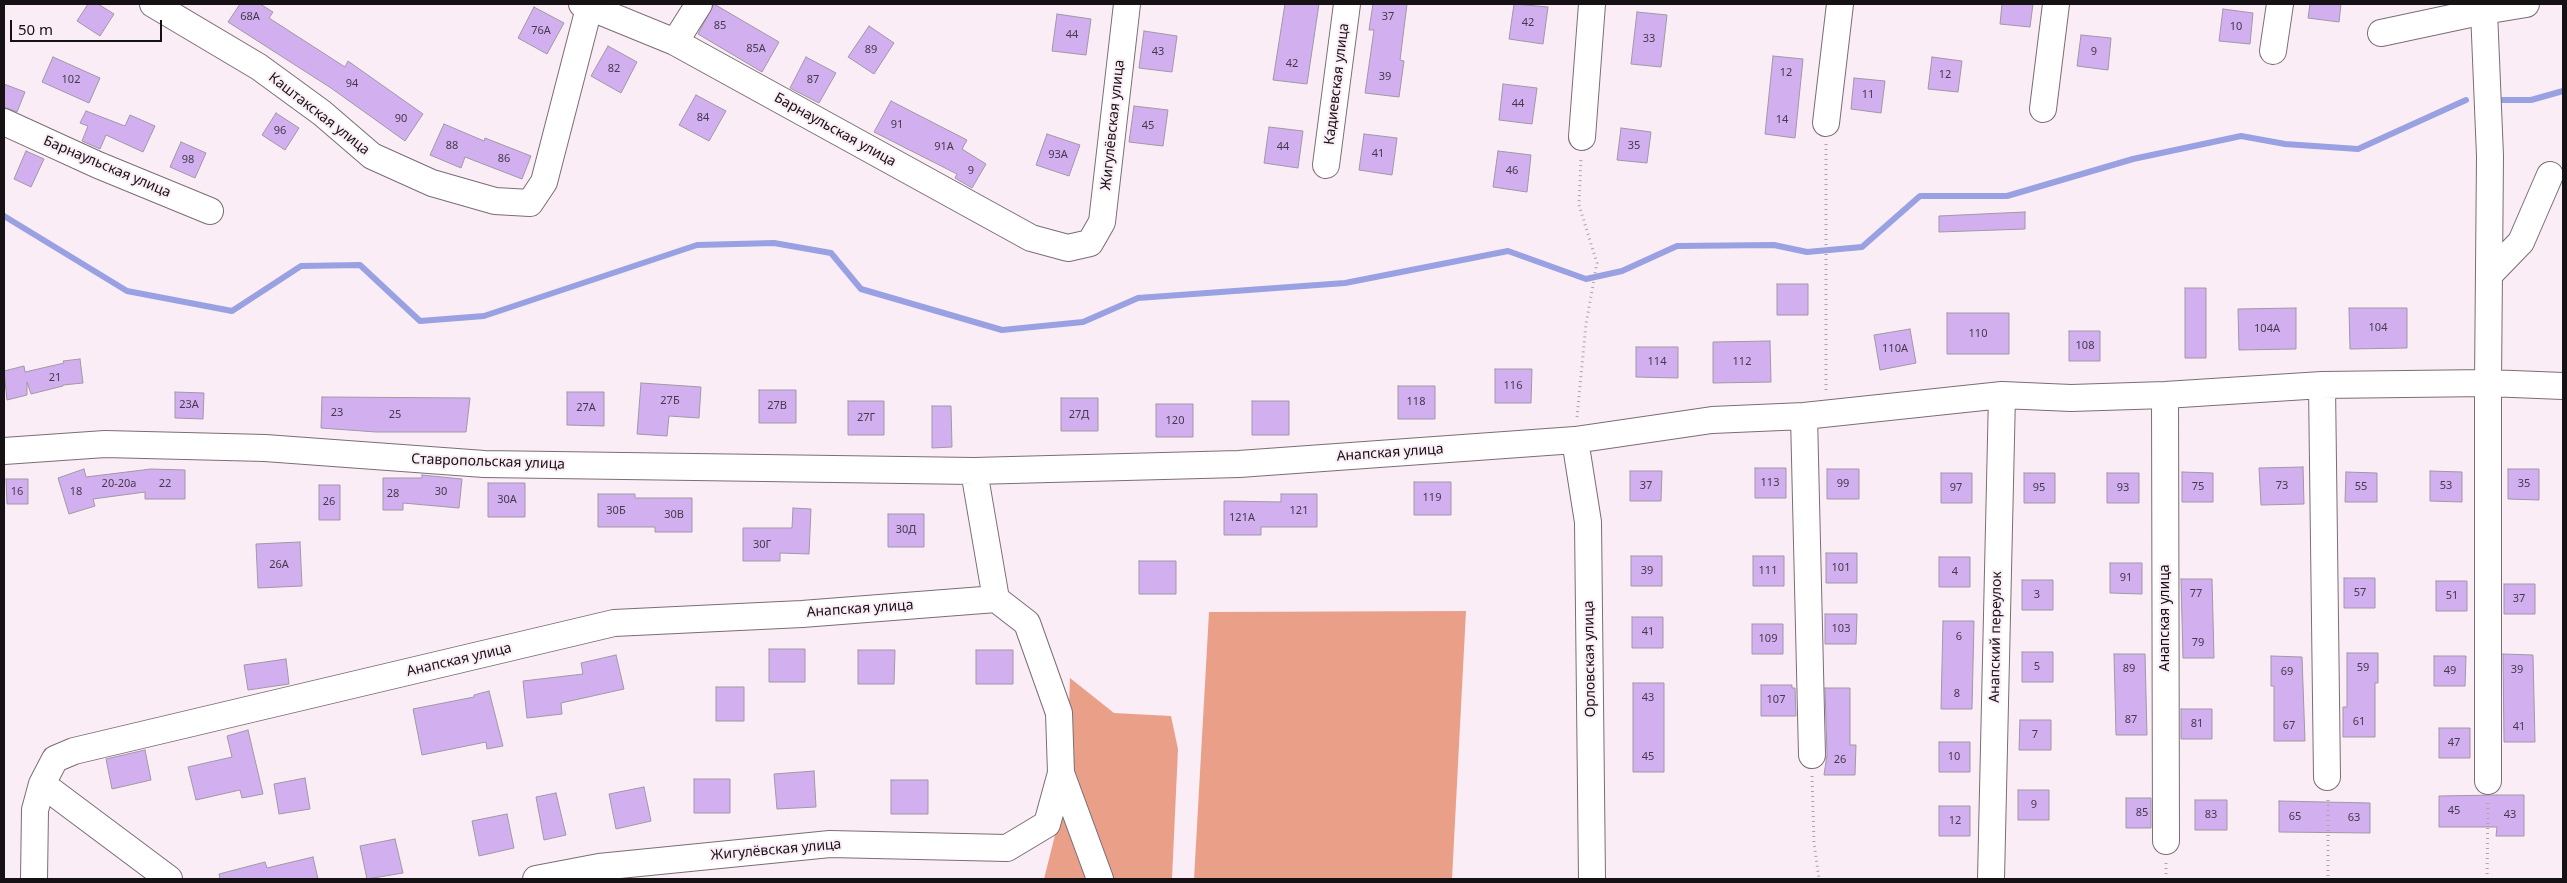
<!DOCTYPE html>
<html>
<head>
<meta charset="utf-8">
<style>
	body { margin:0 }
	#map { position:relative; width:2567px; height:883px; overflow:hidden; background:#fbedf6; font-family:"Noto Sans",sans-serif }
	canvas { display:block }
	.frame { position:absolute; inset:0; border:5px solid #161114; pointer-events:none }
	.scale { position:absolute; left:10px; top:20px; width:152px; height:22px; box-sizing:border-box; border:2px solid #161114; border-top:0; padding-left:6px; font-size:15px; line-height:18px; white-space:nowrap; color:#161114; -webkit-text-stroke:4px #fbedf6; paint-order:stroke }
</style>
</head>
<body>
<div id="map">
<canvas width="2567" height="883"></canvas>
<div class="frame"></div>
<div class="scale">50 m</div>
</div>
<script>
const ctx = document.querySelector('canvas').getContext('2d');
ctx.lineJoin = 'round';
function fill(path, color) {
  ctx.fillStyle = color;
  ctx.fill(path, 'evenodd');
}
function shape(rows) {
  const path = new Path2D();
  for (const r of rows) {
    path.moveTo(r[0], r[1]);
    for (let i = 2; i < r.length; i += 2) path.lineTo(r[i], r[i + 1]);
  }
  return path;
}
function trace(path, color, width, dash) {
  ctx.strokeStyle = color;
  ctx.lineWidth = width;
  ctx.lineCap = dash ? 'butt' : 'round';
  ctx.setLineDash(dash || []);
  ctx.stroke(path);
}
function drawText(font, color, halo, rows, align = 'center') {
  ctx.font = font + ' "Noto Sans",sans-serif';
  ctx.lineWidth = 4;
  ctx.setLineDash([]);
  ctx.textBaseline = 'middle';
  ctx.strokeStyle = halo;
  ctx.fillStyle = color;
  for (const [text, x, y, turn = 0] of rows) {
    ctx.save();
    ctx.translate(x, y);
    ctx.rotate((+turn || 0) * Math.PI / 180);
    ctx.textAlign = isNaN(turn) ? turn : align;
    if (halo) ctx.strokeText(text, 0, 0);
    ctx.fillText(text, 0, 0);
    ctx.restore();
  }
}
const forest = shape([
	[1466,611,1452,879,1194,879,1209,612],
	[1070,678,1114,713,1171,716,1178,749,1172,879,1044,879,1056,831,1067,756]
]);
const stream = shape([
	[2502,100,2531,100,2563,91],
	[4,216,127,291,232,311,301,266,360,265,420,321,484,316,697,245,774,243,831,253,861,289,1002,330,1083,322,1138,298,1345,283,1508,251,1586,279,1622,271,1677,246,1774,245,1807,252,1862,247,1920,196,2007,196,2133,159,2241,136,2285,144,2358,149,2466,100]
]);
const building = shape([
	[88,4,98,4,114,14,100,36,77,21,88,4],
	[240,4,260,4,273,12,269,18,345,67,348,61,423,114,405,141,331,88,228,22,240,4],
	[714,4,779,42,762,72,698,34,714,4],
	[1285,4,1319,4,1307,84,1273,80,1285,4],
	[1373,4,1407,4,1400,60,1404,61,1399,97,1365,93,1374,30,1369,30,1373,4],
	[1514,4,1548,7,1543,44,1509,39,1514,4],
	[2002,4,2033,4,2030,27,2000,24,2002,4],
	[2310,4,2341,4,2339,22,2308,18,2310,4],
	[534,7,564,23,547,54,518,38,534,7],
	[2223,9,2253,13,2250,44,2219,41,2223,9],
	[1637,12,1667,15,1661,67,1631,64,1637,12],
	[1057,14,1091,19,1086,55,1052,51,1057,14],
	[869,26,894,43,874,74,848,57,869,26],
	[1144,31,1177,36,1172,72,1139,68,1144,31],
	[2081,35,2111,38,2108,70,2077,66,2081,35],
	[608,46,637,62,621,93,591,76,608,46],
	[1773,56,1803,59,1795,138,1765,134,1773,56],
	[53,57,100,78,89,103,42,82,53,57],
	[806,57,836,73,819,103,790,88,806,57],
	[1932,57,1962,61,1958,92,1928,89,1932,57],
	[1854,78,1885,81,1881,113,1851,109,1854,78],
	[4,84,25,92,17,112,4,107,4,84],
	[1503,84,1537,88,1532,124,1499,120,1503,84],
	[696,95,726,111,709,141,679,125,696,95],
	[891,101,967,140,962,149,986,164,972,188,955,178,957,174,874,132,891,101],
	[1134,106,1168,110,1163,146,1129,142,1134,106],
	[86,111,125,126,130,115,155,126,143,152,106,135,100,149,82,141,88,126,80,123,86,111],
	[276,113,299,128,285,150,262,135,276,113],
	[444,124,484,141,485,138,531,156,522,179,465,157,461,168,430,155,444,124],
	[1269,127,1303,131,1298,168,1264,163,1269,127],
	[1621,128,1651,132,1647,163,1617,160,1621,128],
	[1047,134,1080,145,1069,176,1036,165,1047,134],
	[1364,134,1397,138,1392,175,1359,170,1364,134],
	[181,142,206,153,195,178,170,167,181,142],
	[26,151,44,159,31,187,14,179,26,151],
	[1498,151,1531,155,1527,192,1493,187,1498,151],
	[2025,212,2025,229,1939,232,1939,216,2025,212],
	[1777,284,1808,284,1808,315,1777,315,1777,284],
	[2185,288,2206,288,2206,358,2185,358,2185,288],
	[2296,308,2296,349,2239,350,2238,309,2296,308],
	[2349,308,2407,308,2407,348,2350,349,2349,308],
	[1947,313,2009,313,2009,354,1947,354,1947,313],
	[1910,329,1916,363,1880,370,1874,335,1910,329],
	[2069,331,2100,331,2100,361,2069,361,2069,331],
	[1770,341,1771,382,1713,383,1713,342,1770,341],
	[1636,347,1678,347,1678,378,1636,377,1636,347],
	[80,359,83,383,63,385,63,386,31,394,27,382,27,395,7,400,4,371,24,366,25,372,64,363,63,361,80,359],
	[1495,369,1532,369,1531,403,1495,403,1495,369],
	[641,383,701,387,699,418,669,416,667,436,637,434,641,383],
	[1398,386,1435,386,1435,419,1398,419,1398,386],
	[759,390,796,390,796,423,759,423,759,390],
	[175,392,204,393,203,419,175,418,175,392],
	[567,392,604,392,604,426,567,425,567,392],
	[322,397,470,398,466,432,376,432,321,428,322,397],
	[1061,398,1098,398,1098,431,1061,431,1061,398],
	[848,401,884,401,884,435,848,435,848,401],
	[1252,401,1289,401,1289,435,1252,435,1252,401],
	[1156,404,1193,404,1193,437,1156,437,1156,404],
	[932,406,951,406,952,447,932,448,932,406],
	[2303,467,2304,504,2261,505,2259,468,2303,467],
	[1755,468,1786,468,1786,498,1755,498,1755,468],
	[84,469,86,477,151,469,185,470,185,499,145,499,145,492,93,499,95,506,69,514,58,478,84,469],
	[1827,469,1859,469,1859,499,1827,499,1827,469],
	[2508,469,2539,469,2539,500,2508,499,2508,469],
	[1630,471,1662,471,1661,501,1630,501,1630,471],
	[2430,471,2462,472,2462,502,2430,501,2430,471],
	[2182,472,2213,473,2213,502,2182,502,2182,472],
	[2346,472,2377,473,2377,502,2345,502,2346,472],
	[1941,473,1972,473,1972,503,1941,503,1941,473],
	[2024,473,2055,473,2055,503,2024,503,2024,473],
	[2107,473,2139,473,2139,503,2107,503,2107,473],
	[422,475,462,479,459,508,403,503,403,510,383,510,383,478,422,478,422,475],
	[6,479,28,479,28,504,7,504,6,479],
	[1414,482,1451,482,1451,515,1414,515,1414,482],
	[488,483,525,483,525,517,488,517,488,483],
	[319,485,340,485,340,520,319,520,319,485],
	[598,494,635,494,635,498,692,498,692,532,655,532,655,527,598,527,598,494],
	[1281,494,1317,494,1317,527,1261,527,1261,535,1224,535,1224,501,1281,502,1281,494],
	[793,508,811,509,809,554,780,553,780,561,743,561,743,528,792,528,793,508],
	[888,514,924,514,924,547,888,547,888,514],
	[300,542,302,586,258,588,256,544,300,542],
	[1826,553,1857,553,1857,583,1826,583,1826,553],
	[1631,556,1662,556,1662,586,1631,586,1631,556],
	[1753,556,1784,556,1784,586,1753,586,1753,556],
	[1939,557,1970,557,1970,587,1939,587,1939,557],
	[1139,561,1176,561,1176,594,1139,594,1139,561],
	[2110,563,2142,563,2142,594,2110,593,2110,563],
	[2344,578,2375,578,2375,608,2344,608,2344,578],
	[2181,579,2212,579,2214,658,2183,658,2181,579],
	[2022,580,2053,580,2053,610,2022,610,2022,580],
	[2436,581,2467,581,2467,611,2436,611,2436,581],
	[2504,584,2535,584,2535,614,2504,614,2504,584],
	[1825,614,1857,614,1856,644,1825,644,1825,614],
	[1632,617,1663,617,1663,648,1632,648,1632,617],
	[1943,621,1974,621,1972,709,1941,709,1943,621],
	[1752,624,1783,624,1783,654,1752,654,1752,624],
	[769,649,805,649,805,682,769,682,769,649],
	[858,650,895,650,894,684,858,684,858,650],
	[976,650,1013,650,1013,684,976,684,976,650],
	[2022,652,2053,652,2053,682,2022,682,2022,652],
	[2347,653,2378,653,2378,683,2375,683,2375,737,2343,737,2343,707,2347,707,2347,653],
	[2114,654,2145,654,2147,735,2116,735,2114,654],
	[2503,654,2533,655,2535,742,2504,742,2503,654],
	[616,655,624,689,561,703,562,714,527,718,523,681,583,674,581,663,616,655],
	[2271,656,2302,657,2305,741,2274,741,2274,686,2271,686,2271,656],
	[2434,656,2466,656,2465,686,2434,686,2434,656],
	[286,659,289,684,248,690,244,665,286,659],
	[1633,683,1664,683,1664,772,1633,772,1633,683],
	[1761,685,1792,685,1792,688,1795,688,1796,716,1761,716,1761,685],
	[716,687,744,687,744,721,716,721,716,687],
	[1825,688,1850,688,1850,745,1856,745,1855,775,1824,775,1827,755,1825,688],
	[489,691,503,746,487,749,486,742,422,755,413,709,474,697,474,695,489,691],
	[2181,709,2212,709,2212,739,2181,739,2181,709],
	[2020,720,2051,720,2051,750,2019,750,2020,720],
	[2439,728,2470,728,2470,758,2439,758,2439,728],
	[248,730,263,794,242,798,240,790,196,800,188,767,232,757,227,736,248,730],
	[1939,742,1970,742,1970,772,1939,772,1939,742],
	[145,750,151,780,112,789,106,759,145,750],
	[814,771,816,807,777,809,774,774,814,771],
	[305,778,310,809,279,814,274,784,305,778],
	[694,779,730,779,730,813,694,813,694,779],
	[891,780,928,780,928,814,891,814,891,780],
	[644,787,651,821,616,829,609,794,644,787],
	[2018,790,2049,790,2049,820,2018,820,2018,790],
	[556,793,566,835,544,840,536,797,556,793],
	[2497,795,2524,795,2524,836,2496,836,2497,827,2439,827,2439,796,2497,795],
	[2126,798,2151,798,2151,828,2126,828,2126,798],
	[2195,800,2227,800,2227,830,2195,830,2195,800],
	[2279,801,2370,803,2370,833,2279,832,2279,801],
	[1939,806,1970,806,1970,836,1939,836,1939,806],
	[507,814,514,848,479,856,472,821,507,814],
	[395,839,403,873,367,879,360,846,395,839],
	[313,857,318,879,220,879,219,874,265,862,267,868,313,857]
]);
const path = shape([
	[1826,144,1826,391],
	[1577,417,1586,324,1597,263,1579,205,1581,158],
	[1812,776,1814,843,1819,879],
	[2328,800,2328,879],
	[2166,879,2166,862],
	[2487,879,2488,802]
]);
const minor = shape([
	[153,4,259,67,322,113,372,156,432,183,495,201,530,203,544,182,589,8],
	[582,4,675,42,1031,238,1068,248,1090,243,1102,222,1127,4],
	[2485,4,2484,11,2526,4],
	[2381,33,2484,11,2490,156,2488,383,2488,781],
	[675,42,699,4],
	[2273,51,2280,4],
	[2043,109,2056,4],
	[4,122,98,165,210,211],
	[1826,123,1840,4],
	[1582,137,1592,4],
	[1326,165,1347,4],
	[2489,275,2521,242,2550,175],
	[2322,385,2327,777],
	[2165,395,2166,841],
	[1804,416,1812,755],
	[1575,440,1588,522,1592,879],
	[4,451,105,444,265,448,484,464,974,471,1239,464,1575,440,1712,420,1804,416,2002,395,2071,398,2165,395,2322,385,2488,383,2563,386],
	[1061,773,1100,879],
	[42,784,169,879],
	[34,879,35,810,42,784,55,759,74,751,614,623,802,614,996,599],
	[536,879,599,867,830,844,1007,848,1047,824,1061,773,1059,713,1027,623,996,599,974,471],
	[1991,879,2002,395]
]);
const numberNames = [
	["68А",250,17],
	["37",1388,17],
	["42",1528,23],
	["85",720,26],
	["10",2236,27],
	["76А",541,31],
	["44",1072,35],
	["33",1649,39],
	["85А",756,49],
	["89",871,50],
	["43",1158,52],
	["9",2094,52],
	["42",1292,64],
	["82",614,69],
	["12",1786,73],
	["12",1945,75],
	["39",1385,77],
	["102",71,80],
	["87",813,80],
	["94",352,84],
	["11",1868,95],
	["44",1518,104],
	["84",703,118],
	["90",401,119],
	["14",1782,120],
	["91",897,125],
	["45",1148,126],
	["96",280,131],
	["88",452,146],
	["35",1634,146],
	["91А",944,147],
	["44",1283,147],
	["41",1378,154],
	["93А",1058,155],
	["86",504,159],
	["98",188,160],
	["9",971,171],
	["46",1512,171],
	["104",2378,328],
	["104А",2267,329],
	["110",1978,334],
	["108",2085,346],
	["110А",1895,349],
	["114",1657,362],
	["112",1742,362],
	["21",55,378],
	["116",1513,386],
	["27Б",670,401],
	["118",1416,402],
	["23А",189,405],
	["27В",777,406],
	["27А",586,408],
	["23",337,413],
	["25",395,415],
	["27Д",1079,415],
	["27Г",866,418],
	["120",1175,421],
	["113",1770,483],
	["20-20а",119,484],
	["22",165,484],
	["99",1843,484],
	["35",2524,484],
	["37",1646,486],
	["73",2282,486],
	["53",2446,486],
	["75",2198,487],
	["55",2361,487],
	["97",1956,488],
	["95",2039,488],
	["93",2123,488],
	["16",17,492],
	["18",76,492],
	["30",441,492],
	["28",393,494],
	["119",1432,498],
	["30А",507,500],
	["26",329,502],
	["30Б",616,511],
	["121",1299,511],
	["30В",674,515],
	["121А",1242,518],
	["30Д",906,530],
	["30Г",762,545],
	["26А",279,565],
	["101",1841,568],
	["39",1647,571],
	["111",1768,571],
	["4",1955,572],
	["91",2126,578],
	["57",2360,593],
	["77",2196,594],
	["3",2037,595],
	["51",2452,596],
	["37",2519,599],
	["103",1841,629],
	["41",1648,632],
	["6",1959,637],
	["109",1768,639],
	["79",2198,643],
	["5",2037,667],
	["59",2363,668],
	["89",2129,669],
	["39",2517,670],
	["49",2450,671],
	["69",2287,672],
	["8",1957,694],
	["43",1648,698],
	["107",1776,700],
	["87",2131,720],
	["61",2359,722],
	["81",2197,724],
	["67",2289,726],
	["41",2519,727],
	["7",2035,735],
	["47",2454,743],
	["45",1648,757],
	["10",1954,757],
	["26",1840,760],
	["9",2034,805],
	["45",2454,811],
	["85",2142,813],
	["83",2211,815],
	["43",2510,815],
	["65",2295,817],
	["63",2354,818],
	["12",1955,821]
];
const streetNames = [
	["Кадиевская улица",1337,84,-83],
	["Каштакская улица",319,114,38],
	["Жигулёвская улица",1113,125,-84],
	["Барнаульская улица",835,130,29],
	["Барнаульская улица",107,167,23],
	["Анапская улица",1390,453,-4],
	["Ставропольская улица",488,462,2],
	["Анапская улица",860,609,-4],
	["Анапская улица",2165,618,-90],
	["Анапский переулок",1996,637,-89],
	["Орловская улица",1590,659,-91],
	["Анапская улица",459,660,-13],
	["Жигулёвская улица",776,850,-5]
];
fill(forest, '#eaa088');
trace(stream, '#99a1e2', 6);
fill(building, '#d2b0f0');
trace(building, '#9f98a5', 1);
trace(minor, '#7a6d75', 28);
trace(path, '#aea3aa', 3, [1, 4]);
trace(minor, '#fff', 26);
drawText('11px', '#45394b', null, numberNames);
drawText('14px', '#161114', '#fbedf6', streetNames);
</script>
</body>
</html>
